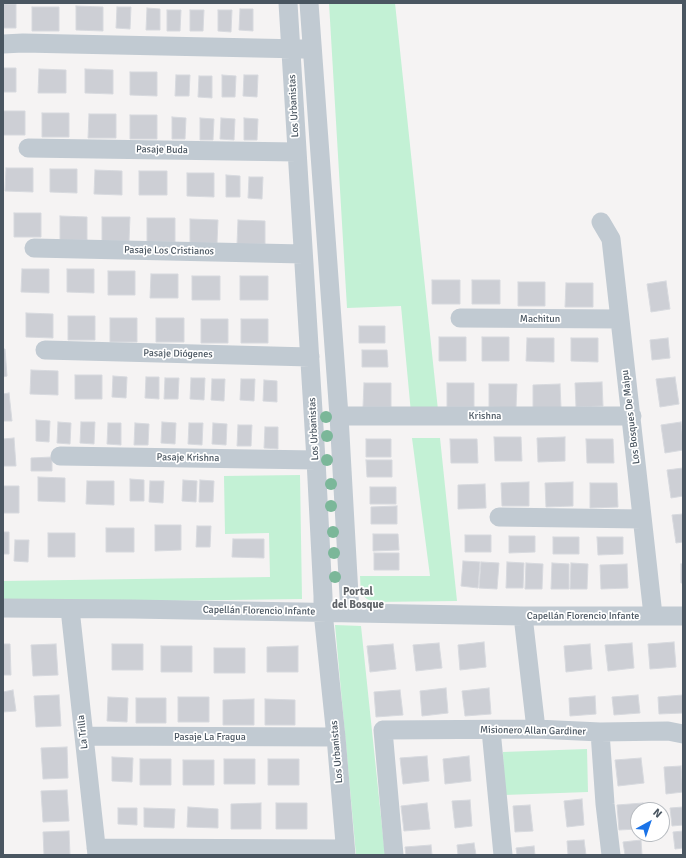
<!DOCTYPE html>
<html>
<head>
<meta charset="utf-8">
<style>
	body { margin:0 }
	#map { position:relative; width:686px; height:858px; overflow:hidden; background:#f5f3f3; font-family:Signika,sans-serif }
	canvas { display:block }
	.frame { position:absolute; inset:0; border:4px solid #4a5661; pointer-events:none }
	.north { position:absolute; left:630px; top:802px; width:40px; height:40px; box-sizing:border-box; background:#fff; border:1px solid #b7bbc0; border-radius:50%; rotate:40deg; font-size:11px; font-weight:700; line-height:16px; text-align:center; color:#4a5661 }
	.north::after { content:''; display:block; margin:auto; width:14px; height:18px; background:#1a73e8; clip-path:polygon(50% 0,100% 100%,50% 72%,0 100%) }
</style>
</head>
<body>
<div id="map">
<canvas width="686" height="858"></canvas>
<div class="frame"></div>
<div class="north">N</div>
</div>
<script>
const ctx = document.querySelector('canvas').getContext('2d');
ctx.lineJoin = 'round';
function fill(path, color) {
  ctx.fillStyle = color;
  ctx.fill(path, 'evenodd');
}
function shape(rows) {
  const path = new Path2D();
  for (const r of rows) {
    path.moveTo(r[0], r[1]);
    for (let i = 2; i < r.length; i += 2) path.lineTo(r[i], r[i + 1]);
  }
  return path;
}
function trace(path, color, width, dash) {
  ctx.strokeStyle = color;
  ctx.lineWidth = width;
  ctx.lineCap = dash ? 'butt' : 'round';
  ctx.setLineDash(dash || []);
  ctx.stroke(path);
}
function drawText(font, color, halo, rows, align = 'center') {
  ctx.font = font + ' Signika,sans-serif';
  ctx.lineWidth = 3.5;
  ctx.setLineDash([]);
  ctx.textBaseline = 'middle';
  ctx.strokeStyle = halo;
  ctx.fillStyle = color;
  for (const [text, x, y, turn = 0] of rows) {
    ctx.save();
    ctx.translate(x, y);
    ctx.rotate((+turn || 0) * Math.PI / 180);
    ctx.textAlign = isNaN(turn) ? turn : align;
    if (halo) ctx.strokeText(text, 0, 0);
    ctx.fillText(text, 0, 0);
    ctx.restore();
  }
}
const green = shape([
	[329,3,395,3,438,410,411,413,401,306,347,308],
	[412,438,440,438,457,601,373,602,367,599,361,594,360,576,430,576],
	[300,475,302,599,3,603,3,581,270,577,269,533,225,534,224,476],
	[335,625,361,626,385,855,356,855],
	[587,749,588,792,504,795,503,752]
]);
const building = shape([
	[3,4,16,4,16,28,3,28,3,4],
	[76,6,103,7,103,31,76,30,76,6],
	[32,7,59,7,59,31,32,31,32,7],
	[117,7,131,7,130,29,116,28,117,7],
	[147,8,160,9,160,30,146,30,147,8],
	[240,9,253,9,253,31,239,30,240,9],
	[167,10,181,10,180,31,167,31,167,10],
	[190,10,204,10,203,31,190,31,190,10],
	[218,10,232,10,231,32,218,31,218,10],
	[3,68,16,68,16,92,3,92,3,68],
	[39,69,66,70,66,93,38,93,39,69],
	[85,69,113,70,113,94,85,93,85,69],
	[130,72,157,72,157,96,130,95,130,72],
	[176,75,190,75,189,96,175,96,176,75],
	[222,75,236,76,235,97,222,97,222,75],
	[244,75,258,75,257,97,243,96,244,75],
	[199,76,212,76,212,98,198,97,199,76],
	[3,111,25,111,25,135,3,135,3,111],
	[42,113,69,113,69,137,42,137,42,113],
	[89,114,116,114,116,138,88,138,89,114],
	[130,115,157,115,157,139,130,139,130,115],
	[172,117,186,118,185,139,172,139,172,117],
	[200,118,214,119,213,140,200,140,200,118],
	[221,118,235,119,234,140,220,139,221,118],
	[244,118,258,119,257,140,244,140,244,118],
	[6,168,33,168,33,192,5,191,6,168],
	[50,169,77,169,77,193,50,192,50,169],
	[95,170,122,171,122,195,94,194,95,170],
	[139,171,167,171,167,195,139,195,139,171],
	[187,173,214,173,214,197,187,196,187,173],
	[226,175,240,176,240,197,226,197,226,175],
	[249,177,263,177,262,199,248,198,249,177],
	[14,213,41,213,41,237,14,237,14,213],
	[60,216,87,217,87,240,60,240,60,216],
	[102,217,130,217,129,241,102,241,102,217],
	[147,218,175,218,175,242,147,242,147,218],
	[190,219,218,220,217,243,190,243,190,219],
	[238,220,265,221,265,244,237,244,238,220],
	[22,269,49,269,49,293,21,292,22,269],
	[67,269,94,269,94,293,67,292,67,269],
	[108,271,135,271,135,295,108,295,108,271],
	[151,274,178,274,178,298,150,298,151,274],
	[192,276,220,276,220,300,192,300,192,276],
	[240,276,268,276,268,300,240,300,240,276],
	[432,280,460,280,460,304,432,304,432,280],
	[472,280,500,280,500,304,472,304,472,280],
	[666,281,670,309,651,312,647,284,666,281],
	[518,282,545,282,545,306,518,306,518,282],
	[566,283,593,283,593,307,565,307,566,283],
	[26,313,53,314,53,338,26,337,26,313],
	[68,316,95,316,95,340,68,340,68,316],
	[110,318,137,318,137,342,110,342,110,318],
	[156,318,184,318,184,342,156,342,156,318],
	[201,319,228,319,228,343,201,343,201,319],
	[241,319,268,319,268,343,241,343,241,319],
	[359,326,385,326,385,343,359,343,359,326],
	[439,337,466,337,466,361,439,361,439,337],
	[482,337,509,337,509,361,482,361,482,337],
	[527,338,554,338,554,362,526,361,527,338],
	[571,338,598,338,598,362,571,361,571,338],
	[668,338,670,358,652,360,650,340,668,338],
	[3,349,5,349,7,376,3,377,3,349],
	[362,350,387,350,388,367,362,367,362,350],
	[31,370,58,371,58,395,30,394,31,370],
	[75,375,102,375,102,399,75,399,75,375],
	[113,376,127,377,126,398,112,397,113,376],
	[146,377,159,377,159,399,145,398,146,377],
	[675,377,679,404,660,407,656,379,675,377],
	[165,378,179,378,178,399,164,399,165,378],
	[191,378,205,378,204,400,190,399,191,378],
	[212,379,225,379,224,401,211,400,212,379],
	[241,379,255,379,254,401,240,400,241,379],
	[264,380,277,381,277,402,263,401,264,380],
	[602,382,603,406,576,407,575,383,602,382],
	[364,383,391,383,391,407,363,407,364,383],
	[447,383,474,383,474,407,447,407,447,383],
	[489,384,517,384,516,408,489,407,489,384],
	[560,384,561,408,533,409,533,385,560,384],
	[9,393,12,421,3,421,3,394,9,393],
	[36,420,50,421,49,442,36,441,36,420],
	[58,422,71,423,70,444,57,443,58,422],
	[81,422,95,422,94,444,80,443,81,422],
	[162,422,176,423,175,444,161,443,162,422],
	[681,422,683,440,683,450,665,453,661,425,681,422],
	[108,423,121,423,121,445,107,444,108,423],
	[135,423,149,424,148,445,134,445,135,423],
	[189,423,203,423,202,445,188,444,189,423],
	[213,423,227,424,226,445,212,444,213,423],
	[238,425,252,425,251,446,237,446,238,425],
	[265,427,278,427,278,449,264,448,265,427],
	[494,437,521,437,522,461,495,461,494,437],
	[565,437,565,461,538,462,537,438,565,437],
	[14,438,16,466,3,466,3,439,14,438],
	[366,439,391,439,391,457,366,457,366,439],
	[450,439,477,439,478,463,451,463,450,439],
	[586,439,613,439,614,463,587,463,586,439],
	[52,457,52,471,31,471,31,458,52,457],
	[366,460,392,460,392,477,367,477,366,460],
	[683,468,683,496,671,498,667,470,683,468],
	[38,477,65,478,65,502,38,501,38,477],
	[130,479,144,480,144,501,130,501,130,479],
	[183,480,197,481,196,502,182,501,183,480],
	[200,480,214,481,213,502,199,502,200,480],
	[87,481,114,481,114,505,86,504,87,481],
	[150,481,164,481,163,503,149,502,150,481],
	[529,482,529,506,502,506,501,483,529,482],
	[573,482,573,506,546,507,545,483,573,482],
	[590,483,617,483,618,507,590,508,590,483],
	[485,484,486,508,458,509,458,485,485,484],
	[3,486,19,486,19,513,3,513,3,486],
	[370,487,396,487,396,504,370,504,370,487],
	[397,506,397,524,371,524,371,507,397,506],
	[683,514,683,542,676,543,672,515,683,514],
	[155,525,181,525,181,550,155,551,155,525],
	[197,526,211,526,210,547,196,547,197,526],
	[106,528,134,528,134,552,106,552,106,528],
	[3,532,9,532,9,554,3,554,3,532],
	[48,533,75,533,75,557,48,557,48,533],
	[373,534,398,534,399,550,373,551,373,534],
	[465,535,491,535,491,552,465,552,465,535],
	[509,536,535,536,535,552,509,553,509,536],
	[553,537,579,537,579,554,553,554,553,537],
	[597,537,623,537,623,554,598,555,597,537],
	[233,539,264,539,264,558,232,557,233,539],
	[15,540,29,540,28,562,14,561,15,540],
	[374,553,399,553,399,570,374,570,374,553],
	[463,561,480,562,478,588,461,586,463,561],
	[481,562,499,563,497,589,479,588,481,562],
	[507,562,524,563,523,588,506,588,507,562],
	[526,563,543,564,542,589,525,589,526,563],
	[552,563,569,564,569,589,551,589,552,563],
	[571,563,588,564,587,589,570,589,571,563],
	[627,564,628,588,601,589,600,565,627,564],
	[681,564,683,564,683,583,681,583,681,564],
	[484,642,486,667,460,670,458,645,484,642],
	[674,642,676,667,650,669,648,644,674,642],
	[439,643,442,668,416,671,413,645,439,643],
	[632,643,634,668,608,671,605,645,632,643],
	[3,644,10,644,11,675,3,675,3,644],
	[56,644,58,675,33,676,31,645,56,644],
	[112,644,143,644,143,670,112,670,112,644],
	[393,644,396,669,370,672,367,646,393,644],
	[590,644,592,669,566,672,564,646,590,644],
	[161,646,192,646,192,672,161,672,161,646],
	[298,646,298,672,267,672,267,647,298,646],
	[214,648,245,648,245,673,214,673,214,648],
	[446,688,448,713,422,716,420,691,446,688],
	[489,688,491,714,465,716,462,691,489,688],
	[13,690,16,711,3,712,3,692,13,690],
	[400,690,403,715,376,717,374,692,400,690],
	[59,695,61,726,36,727,34,696,59,695],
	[638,695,640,713,614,715,612,697,638,695],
	[683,695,683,713,659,714,658,697,683,695],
	[595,696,596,714,570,716,569,698,595,696],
	[108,697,128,698,127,722,107,721,108,697],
	[178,697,209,697,209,722,178,722,178,697],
	[136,698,166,698,166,723,136,723,136,698],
	[254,699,254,725,223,725,223,700,254,699],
	[265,699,295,700,295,725,265,725,265,699],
	[67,747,68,778,43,779,41,748,67,747],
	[427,756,429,781,403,784,400,758,427,756],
	[469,756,471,781,445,784,443,759,469,756],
	[112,757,133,758,132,782,112,781,112,757],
	[641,758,644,783,618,786,615,760,641,758],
	[140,759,171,759,171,785,140,785,140,759],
	[224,759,255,759,255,784,224,784,224,759],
	[268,759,299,759,299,785,268,785,268,759],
	[183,760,214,760,214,785,183,785,183,760],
	[681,766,683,792,666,794,664,767,681,766],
	[67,790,69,821,43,822,41,791,67,790],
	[582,799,584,825,567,827,564,801,582,799],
	[470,800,472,826,455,828,452,801,470,800],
	[261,803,261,829,231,829,231,804,261,803],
	[276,803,307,803,307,829,276,829,276,803],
	[427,803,430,829,404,831,401,806,427,803],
	[643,803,643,810,638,810,638,829,619,830,617,805,643,803],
	[530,805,533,831,515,832,513,806,530,805],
	[188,807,218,809,218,828,187,827,188,807],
	[683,807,683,825,672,826,670,808,683,807],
	[118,808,137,808,137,825,118,824,118,808],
	[144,808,175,809,174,828,144,827,144,808],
	[69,831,70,855,44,855,43,832,69,831],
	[683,831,683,848,675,849,673,832,683,831],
	[584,840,586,855,568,855,567,841,584,840],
	[641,840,642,855,625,855,623,842,641,840],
	[474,843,476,855,458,855,457,845,474,843],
	[431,845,432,855,406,855,405,847,431,845],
	[534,846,535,855,517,855,516,848,534,846]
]);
const street = shape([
	[288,3,316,460,323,596,323,612,336,737,346,855],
	[309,3,339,416,350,613],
	[3,44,23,43,303,49],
	[28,148,297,152],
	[601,222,611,239,653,615],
	[34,248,303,254],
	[460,318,620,319],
	[45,350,310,357],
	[339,416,632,416],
	[60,456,316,460],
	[499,517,642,519],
	[3,608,132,609,523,616,683,616],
	[70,609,97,855],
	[523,616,536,729],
	[491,730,503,855],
	[600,732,605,804,611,855],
	[84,736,336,737],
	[96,848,345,849],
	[394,855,383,730,536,729,600,732,668,731,683,734]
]);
const trees = [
	[326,417],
	[327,436],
	[327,460],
	[331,484],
	[331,506],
	[333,532],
	[334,553],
	[335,577]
];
const streetNames = [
	["Los Urbanistas",294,106,-93],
	["Pasaje Buda",162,150,1],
	["Pasaje Los Cristianos",169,251,1],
	["Machitun",540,319],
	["Pasaje Diógenes",178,354,1],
	["Krishna",485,416],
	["Los Bosques De Maipu",631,417,-97],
	["Los Urbanistas",314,429,-93],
	["Pasaje Krishna",188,458,1],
	["Capellán Florencio Infante",259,611,1],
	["Capellán Florencio Infante",583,616],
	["Misionero Allan Gardiner",533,731,1],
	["La Trilla",83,732,-96],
	["Pasaje La Fragua",210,737],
	["Los Urbanistas",337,752,-95]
];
const neighbourhoodNames = [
	["Portal",358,592],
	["del Bosque",358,605]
];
fill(green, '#c3f1d5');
fill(building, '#cdcfd5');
trace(building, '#d7d9de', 1);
trace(street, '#c1cad2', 19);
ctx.fillStyle = '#7bb799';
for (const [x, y] of trees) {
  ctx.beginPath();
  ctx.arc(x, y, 6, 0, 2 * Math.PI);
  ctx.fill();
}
drawText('10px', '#4a5661', '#fff', streetNames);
drawText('bold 11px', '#5f6368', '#fff', neighbourhoodNames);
</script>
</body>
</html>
